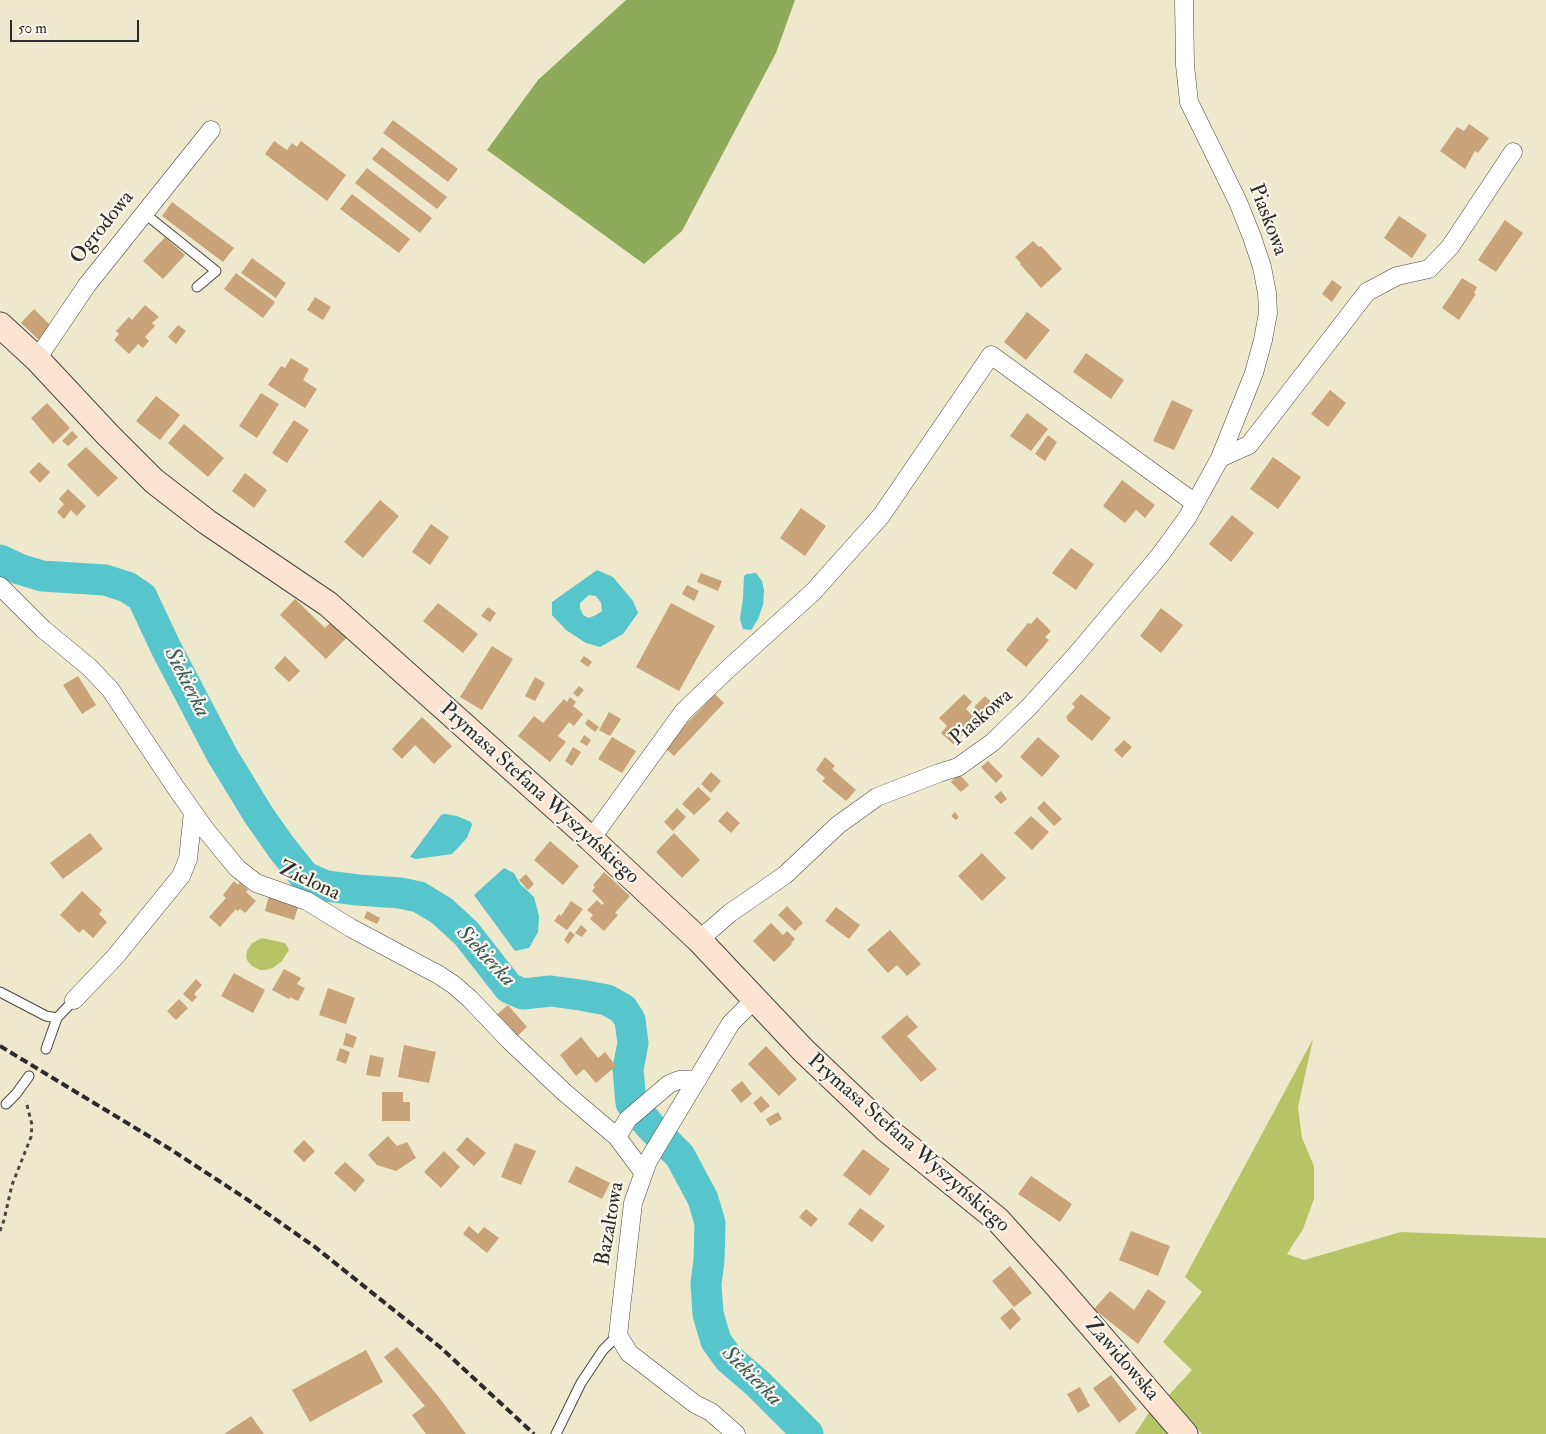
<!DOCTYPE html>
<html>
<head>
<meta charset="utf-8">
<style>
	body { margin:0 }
	#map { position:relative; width:1546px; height:1434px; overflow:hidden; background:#eee8cd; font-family:"IM FELL Double Pica",serif }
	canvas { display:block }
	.scale { position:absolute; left:10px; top:20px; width:129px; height:22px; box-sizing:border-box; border:2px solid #2b2b2b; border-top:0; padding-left:6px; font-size:15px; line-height:18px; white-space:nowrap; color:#2b2b2b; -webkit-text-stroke:4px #fbf7ec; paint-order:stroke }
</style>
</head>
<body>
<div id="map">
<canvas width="1546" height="1434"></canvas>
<div class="scale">50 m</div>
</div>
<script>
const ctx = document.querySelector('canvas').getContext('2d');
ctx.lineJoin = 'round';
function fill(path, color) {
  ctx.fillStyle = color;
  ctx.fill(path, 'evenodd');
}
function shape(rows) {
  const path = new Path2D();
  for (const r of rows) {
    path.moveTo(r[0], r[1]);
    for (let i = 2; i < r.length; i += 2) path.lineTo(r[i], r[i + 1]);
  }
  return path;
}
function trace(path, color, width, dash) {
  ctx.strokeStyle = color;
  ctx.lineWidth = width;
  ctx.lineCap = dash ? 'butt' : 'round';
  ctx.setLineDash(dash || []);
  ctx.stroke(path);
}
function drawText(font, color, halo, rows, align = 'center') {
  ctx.font = font + ' "IM FELL Double Pica",serif';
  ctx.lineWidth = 4.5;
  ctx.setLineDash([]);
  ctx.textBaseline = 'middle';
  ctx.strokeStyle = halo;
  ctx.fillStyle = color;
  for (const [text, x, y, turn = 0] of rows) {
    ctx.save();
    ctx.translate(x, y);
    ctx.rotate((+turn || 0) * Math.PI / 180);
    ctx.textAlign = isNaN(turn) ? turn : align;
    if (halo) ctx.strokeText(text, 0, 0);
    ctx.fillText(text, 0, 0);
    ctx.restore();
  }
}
const green = shape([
	[262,938,285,943,289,950,282,961,273,968,265,970,260,970,252,966,248,962,246,957,247,951,252,943],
	[1313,1039,1298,1107,1302,1138,1314,1166,1314,1199,1303,1229,1287,1254,1304,1260,1401,1232,1546,1238,1546,1434,1202,1434,1168,1396,1192,1370,1163,1342,1202,1292,1185,1277],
	[1152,1408,1174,1434,1135,1434]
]);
const forest = shape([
	[626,0,795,0,776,53,682,231,644,264,487,150,538,80]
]);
const water = shape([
	[597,570,613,577,633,601,638,613,623,634,600,647,586,643,566,630,552,615,552,602],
	[589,595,596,596,601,603,602,611,596,615,589,618,583,615,580,608,580,603],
	[756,573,762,581,764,590,763,605,758,619,751,630,743,629,740,619,743,598,744,576,747,574],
	[445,814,457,816,471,822,472,825,467,838,452,854,416,859,410,857,441,815],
	[504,868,514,873,520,884,534,897,539,916,538,932,529,948,515,951,474,895]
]);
const river = shape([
	[0,560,19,569,42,576,105,580,127,587,142,597,166,648,222,755,258,814,281,847,305,877,326,886,358,890,400,893,419,897,442,911,466,933,509,988,523,994,551,991,580,995,607,1000,623,1009,630,1020,633,1043,628,1069,631,1103,651,1127,680,1156,703,1199,710,1223,709,1260,706,1284,708,1314,716,1341,729,1359,757,1383,808,1434]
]);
const building = shape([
	[393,120,458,169,448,182,383,133],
	[1469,124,1489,138,1478,153,1475,151,1465,169,1440,151,1457,127,1464,131],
	[274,141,287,150,292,143,297,147,301,141,346,175,327,201,265,154],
	[382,147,447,197,437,209,372,159],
	[367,168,432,218,420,233,355,183],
	[352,194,410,239,399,253,340,209],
	[172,202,234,248,223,262,162,216],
	[1399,216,1427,235,1412,258,1384,238],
	[1505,220,1523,233,1496,272,1478,260],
	[165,237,185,255,163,279,143,261],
	[1033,241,1039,247,1041,246,1062,269,1041,288,1020,264,1021,263,1015,257],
	[252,258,286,283,276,298,241,273],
	[236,273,275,302,263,318,224,289],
	[1462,278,1477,287,1474,293,1476,294,1459,320,1442,308],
	[1332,280,1342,287,1332,302,1322,294],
	[315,297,331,307,323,320,307,310],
	[145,305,159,317,152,323,155,326,145,337,149,341,143,348,138,344,129,354,114,340,119,334,116,331,129,317,132,320],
	[34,309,52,327,39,340,21,323],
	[1027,312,1050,330,1026,360,1004,342],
	[178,325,186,331,176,344,168,337],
	[1086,353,1124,380,1111,399,1073,372],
	[291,358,309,369,303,380,317,389,305,408,268,385,281,366,285,368],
	[1330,390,1346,403,1328,427,1311,414],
	[261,393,279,404,257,438,239,426],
	[156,396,180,415,160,440,136,421],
	[1172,400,1193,410,1174,450,1153,441],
	[47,403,70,428,53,444,31,418],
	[1027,413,1048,429,1031,451,1010,436],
	[294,420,309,430,287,463,272,453],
	[184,424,224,458,208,477,168,443],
	[72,431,78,437,68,446,62,441],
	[1048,435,1057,442,1045,461,1035,454],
	[86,447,118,478,98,497,67,465],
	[1273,457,1301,477,1278,509,1250,489],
	[39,462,50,472,40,483,29,472],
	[245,473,267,490,254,508,232,491],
	[1122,480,1155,505,1145,518,1136,510,1125,523,1103,506],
	[68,489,86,506,77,516,71,510,64,519,57,512,64,504,59,499],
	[380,500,399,516,363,558,344,542],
	[801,508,826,526,805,556,780,538],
	[1232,515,1254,533,1231,562,1209,544],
	[431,524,449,537,430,565,412,552],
	[1071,548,1094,564,1076,590,1052,573],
	[701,573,722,581,718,591,697,582],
	[687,585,699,591,694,601,682,594],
	[295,599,325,628,334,619,349,635,326,659,280,615],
	[438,603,478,634,463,653,423,621],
	[671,603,715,626,679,691,636,667],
	[488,607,496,613,490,622,481,616],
	[1161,608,1183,625,1161,653,1140,636],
	[1037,617,1051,631,1045,637,1049,640,1026,667,1006,650,1028,623,1031,624],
	[492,646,513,659,482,710,460,697],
	[285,656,300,671,289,682,274,668],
	[584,656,592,662,588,667,580,661],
	[78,676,96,705,82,714,63,685],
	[535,677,545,683,535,701,525,696],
	[579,686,584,690,578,697,573,693],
	[715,694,724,703,674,756,664,747],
	[964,694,972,702,966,709,977,720,953,744,941,733,947,726,939,718],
	[1081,694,1111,718,1092,741,1068,721,1066,717,1075,707,1072,704],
	[985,696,1000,710,989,721,974,707],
	[570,697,576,702,573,706,583,714,574,726,569,722,558,736,566,742,550,762,518,736,534,716,543,723,564,699,567,702],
	[609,712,621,719,610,736,599,730],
	[422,717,452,746,434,764,415,745,402,759,392,749],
	[588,719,599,727,595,732,585,724],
	[584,735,591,740,587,746,580,742],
	[612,737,636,751,622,773,598,759],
	[1038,737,1060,756,1042,777,1020,757],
	[1124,740,1132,747,1122,758,1114,750],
	[573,747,581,752,572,766,565,761],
	[825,757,835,766,832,769,856,790,846,801,822,781,825,778,816,770],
	[988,761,1003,776,996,783,981,767],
	[711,772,721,781,711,793,701,784],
	[959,774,969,785,961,792,951,782],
	[698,787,711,799,694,815,682,804],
	[1001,791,1007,799,1001,804,994,797],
	[1044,801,1062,819,1054,826,1037,808],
	[677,808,686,817,673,831,664,822],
	[727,811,740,823,731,833,718,821],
	[955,812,959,817,956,820,951,816],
	[1031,816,1049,832,1032,850,1014,833],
	[90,833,103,849,63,879,50,863],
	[674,833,700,860,682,878,656,852],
	[550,841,579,866,563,885,534,860],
	[982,853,1006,878,982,901,958,876],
	[604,872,630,896,615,913,618,915,604,931,590,919,593,915,587,910,597,900,602,905,604,903,592,891,595,887,593,885],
	[526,874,534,884,528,890,519,880],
	[234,881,238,885,240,882,248,890,246,892,256,901,245,913,240,909,237,911,236,909,220,927,209,917,226,898,223,895],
	[82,891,102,910,99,914,107,922,93,938,83,929,79,933,60,915],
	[269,895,299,904,294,920,265,911],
	[571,901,583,909,567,930,554,921,559,914,561,916],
	[787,906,803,923,795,931,778,915],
	[836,907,860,925,849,939,825,921],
	[367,911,380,918,377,924,364,918],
	[771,923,783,935,787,931,795,939,791,943,792,944,774,962,753,941],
	[581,925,587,930,582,937,575,933],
	[890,930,921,964,907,976,897,965,888,973,867,950],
	[570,931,575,935,568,944,564,940],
	[284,969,301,978,297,984,305,988,298,1001,290,997,289,999,272,990],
	[234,973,265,990,253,1013,221,996],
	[196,979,202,985,194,994,197,997,192,1002,183,994],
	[328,988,355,998,346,1024,319,1015],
	[179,999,188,1008,176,1020,167,1011],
	[508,1005,527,1027,514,1039,494,1017],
	[907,1015,918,1027,907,1036,937,1069,921,1082,881,1037],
	[346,1033,357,1037,353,1048,343,1045],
	[581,1037,598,1058,605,1052,616,1066,596,1083,584,1069,576,1076,560,1055],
	[404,1045,436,1052,429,1083,398,1077],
	[766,1046,797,1079,779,1096,748,1064],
	[340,1048,350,1052,346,1064,336,1060],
	[370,1055,384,1058,380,1077,366,1075],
	[742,1081,752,1094,741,1103,731,1090],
	[382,1092,403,1092,403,1102,410,1102,410,1121,382,1121],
	[761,1096,770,1106,761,1113,753,1103],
	[778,1112,782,1119,770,1126,766,1119],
	[388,1136,397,1146,407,1142,416,1158,396,1171,377,1165,368,1155],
	[467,1137,486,1153,474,1166,456,1150],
	[304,1140,315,1151,304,1162,293,1151],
	[515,1143,536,1151,521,1185,501,1177],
	[863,1149,890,1169,870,1196,843,1175],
	[444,1151,460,1167,441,1188,424,1172],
	[345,1162,365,1180,355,1192,334,1173],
	[576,1166,610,1183,602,1199,568,1182],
	[1031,1176,1072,1204,1060,1222,1018,1194],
	[860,1208,885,1226,872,1242,848,1224],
	[806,1209,818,1219,811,1227,799,1217],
	[469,1226,478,1234,484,1227,499,1238,487,1253,463,1234],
	[1131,1231,1170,1246,1158,1276,1119,1260],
	[1010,1266,1032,1293,1014,1307,992,1281],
	[1148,1289,1166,1302,1138,1344,1094,1309,1110,1291,1134,1310],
	[1012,1308,1021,1319,1010,1330,1000,1318],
	[397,1347,438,1396,466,1434,426,1434,412,1415,425,1406,384,1357],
	[366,1350,383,1382,310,1422,292,1390],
	[1111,1375,1137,1409,1119,1423,1093,1388],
	[1080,1387,1090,1406,1078,1413,1067,1394],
	[251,1416,264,1434,224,1434]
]);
const path = shape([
	[0,1231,4,1220,12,1185,31,1137,32,1125,26,1101]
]);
const lane = shape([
	[144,213,216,271,197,287],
	[0,992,46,1016,57,1018,74,1000],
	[46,1049,57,1018],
	[6,1104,16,1094,29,1076],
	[556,1434,581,1383,603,1350,618,1335]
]);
const street = shape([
	[37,359,87,285,211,130],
	[1220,458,1249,445,1367,292,1397,276,1429,269,1450,247,1513,152],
	[0,586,43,629,89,667,110,689,176,788,205,829,237,868,256,883,307,901,351,928,439,975,454,985,470,999,509,1040,564,1092,617,1137,643,1172],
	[591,839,683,712,728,669,813,592,881,516,991,355,1195,503],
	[699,940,730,913,785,875,838,825,877,797,939,773,958,767,993,742,1029,707,1075,656,1160,555,1187,518,1220,458,1254,373,1263,340,1268,313,1267,293,1262,267,1252,237,1238,202,1189,102,1185,65,1184,0],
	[74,1000,115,957,181,876,188,859,193,812],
	[617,1137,628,1119,669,1084,679,1080,698,1079],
	[736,1434,711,1412,695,1404,629,1353,618,1335,633,1203,648,1161,731,1023,754,1000]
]);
const secondary = shape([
	[0,325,37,359,107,434,154,481,207,522,328,604,591,839,699,940,803,1050,886,1129,998,1220,1052,1280,1185,1434]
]);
const rail = shape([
	[0,1046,170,1149,248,1200,315,1247,440,1347,534,1434]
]);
const streetNames = [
	["Piaskowa",1267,220,69],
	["Ogrodowa",103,228,-51],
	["Piaskowa",982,718,-41],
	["Prymasa Stefana Wyszyńskiego",539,794,42],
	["Zielona",309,882,25],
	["Prymasa Stefana Wyszyńskiego",908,1144,41],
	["Bazaltowa",611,1224,-80],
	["Zawidowska",1121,1360,49]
];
const waterNames = [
	["Siekierka",186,683,63],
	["Siekierka",485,957,47],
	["Siekierka",751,1377,45]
];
fill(green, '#b6c466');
fill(forest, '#90aa5b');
fill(water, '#57c5cc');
trace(river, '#57c5cc', 31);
fill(building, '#c9a379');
trace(lane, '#484743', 11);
trace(street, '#484743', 19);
trace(secondary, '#484743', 27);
trace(path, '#484743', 3, [4, 4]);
trace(lane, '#fff', 9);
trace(street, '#fff', 18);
trace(secondary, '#fde4d0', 25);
trace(rail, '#2b2b2b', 4, [8, 4]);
drawText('21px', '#2b2b2b', '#fbf7ec', streetNames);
drawText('italic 22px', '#38595b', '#fbf7ec', waterNames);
</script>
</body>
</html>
